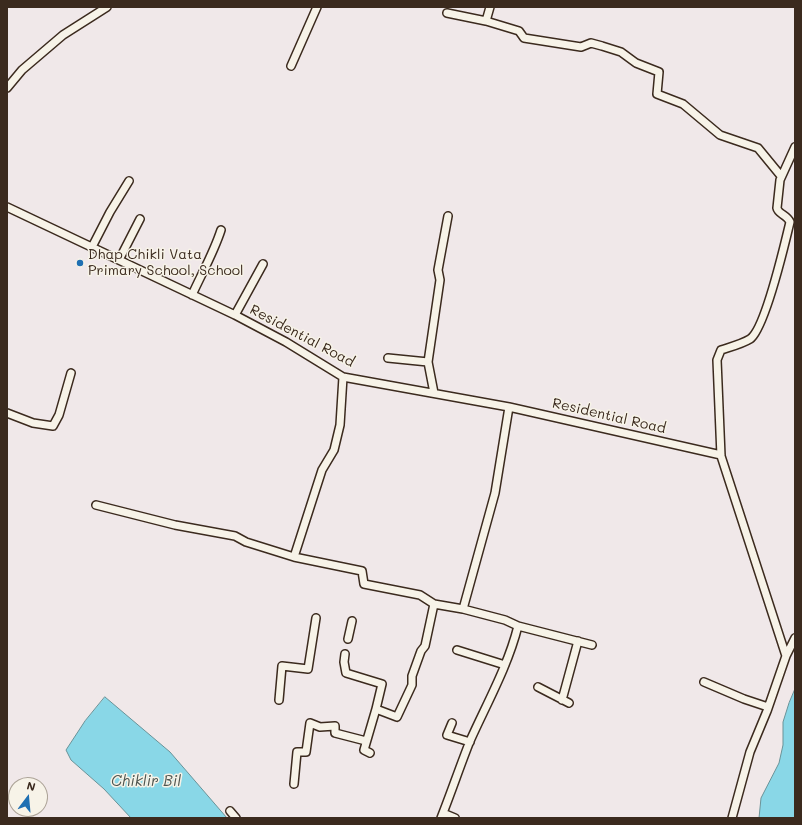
<!DOCTYPE html>
<html>
<head>
<meta charset="utf-8">
<style>
  body { margin:0 }
  #map { position:relative; width:802px; height:825px; overflow:hidden; background:#f0e8e9; font-family:Mali,sans-serif }
  canvas { display:block }
  .frame { position:absolute; inset:0; border:8px solid #3b2a1e; pointer-events:none }
  .north { position:absolute; left:8px; top:777px; width:40px; height:40px; box-sizing:border-box; background:#f7f3e8; border:1px solid #aca397; border-radius:50%; rotate:16deg; font-size:11px; font-weight:700; line-height:16px; text-align:center; color:#3b2a1e }
  .north::after { content:''; display:block; margin:auto; width:14px; height:18px; background:#1f6fb2; clip-path:polygon(50% 0,100% 100%,50% 72%,0 100%) }
</style>
</head>
<body>
<div id="map">
<canvas width="802" height="825"></canvas>
<div class="frame"></div>
<div class="north">N</div>
</div>
<script>
const ctx = document.querySelector('canvas').getContext('2d');
ctx.lineJoin = 'round';
function fillPath(path, color) { ctx.fillStyle = color; ctx.fill(path, 'evenodd'); }
function trace(path, color, width, dash) { ctx.strokeStyle = color; ctx.lineWidth = width; ctx.lineCap = dash ? 'butt' : 'round'; ctx.setLineDash(dash || []); ctx.stroke(path); }
function write(font, color, halo, rows, align = 'center') {
  ctx.font = font + ' Mali,sans-serif'; ctx.lineWidth = 3; ctx.setLineDash([]); ctx.textBaseline = 'middle'; ctx.strokeStyle = halo; ctx.fillStyle = color; for (const [text, x, y, turn = 0] of rows) {
    ctx.save(); ctx.translate(x, y); ctx.rotate((+turn || 0) * Math.PI / 180); ctx.textAlign = isNaN(turn) ? turn : align; if (halo) ctx.strokeText(text, 0, 0); ctx.fillText(text, 0, 0); ctx.restore();
  }
}
const water = new Path2D(`
  M795 689V818H759L761 798 779 763 783 745V722L789 703Z
  M105 697 170 752 227 818H131L104 789 71 760 66 750 85 721Z`);
const minor = new Path2D(`
  M447 13 486 21 490 7
  M486 21 519 31 524 38 581 47 591 43 602 46 621 52 636 63 659 72 657 94 683 104 720 135 758 148 781 176
  M291 66 317 7
  M7 88 22 70 63 35 107 7
  M7 207 235 315 286 342 343 377 509 407 721 455
  M92 247 110 212 129 181
  M119 260 140 219
  M192 295C202 273 214 252 221 230
  M235 315 263 264
  M388 358 428 362
  M434 393 428 362 440 280 438 270 448 216
  M7 413 33 423 53 426 59 415 71 373
  M96 505 175 525 235 536 246 542 294 557 362 571 364 584 420 595 434 604 463 609
  M294 557 322 470 334 450 340 425 343 377
  M518 626 592 645
  M348 639 352 621
  M457 650 505 665
  M345 654 344 662 346 673 382 684 376 709
  M786 656 795 638
  M704 682 744 699 768 707
  M538 687 569 703
  M279 700 282 666 308 669 316 618
  M562 700 578 641
  M452 723 447 735 470 742
  M370 753 364 750 376 709 397 717 412 685V676L421 651 425 646 434 604
  M294 784 297 752H306L310 723 320 727 335 726V733L366 741
  M230 811 236 818
  M443 813 455 818
  M441 818C451 793 460 766 470 741 487 703 508 666 518 626L505 620 463 609 495 493 509 407
  M732 818 750 752 767 711 786 656 721 456 717 360 721 350C730 347 742 344 750 339 765 329 785 243 790 222 787 215 778 214 777 208L780 180 795 147`);
const markers = [
  [80,263,4,"#1f6fb2"]
];
const poiNames = [
  ["Dhap Chikli Vata",88,255],
  ["Primary School, School",88,271]
];
const streetNames = [
  ["Residential Road",302,336,28],
  ["Residential Road",609,416,13]
];
const waterNames = [
  ["Chiklir Bil",146,781]
];
fillPath(water, '#89d7e7');
trace(water, '#6a9297', 1);
trace(minor, '#3b2a1e', 10);
trace(minor, '#f7f3e8', 7);
for (const [x, y, r, color] of markers) { const dot = new Path2D(); dot.arc(x, y, r, 0, 2 * Math.PI); ctx.fillStyle = color; ctx.fill(dot); trace(dot, '#f7f3e8', 1.5); }
write('14px', '#3b2a1e', '#f7f3e8', poiNames, 'left');
write('14px', '#3b2a1e', '#f7f3e8', streetNames);
write('italic 15px', '#4e5550', '#f7f3e8', waterNames);
</script>
</body>
</html>
